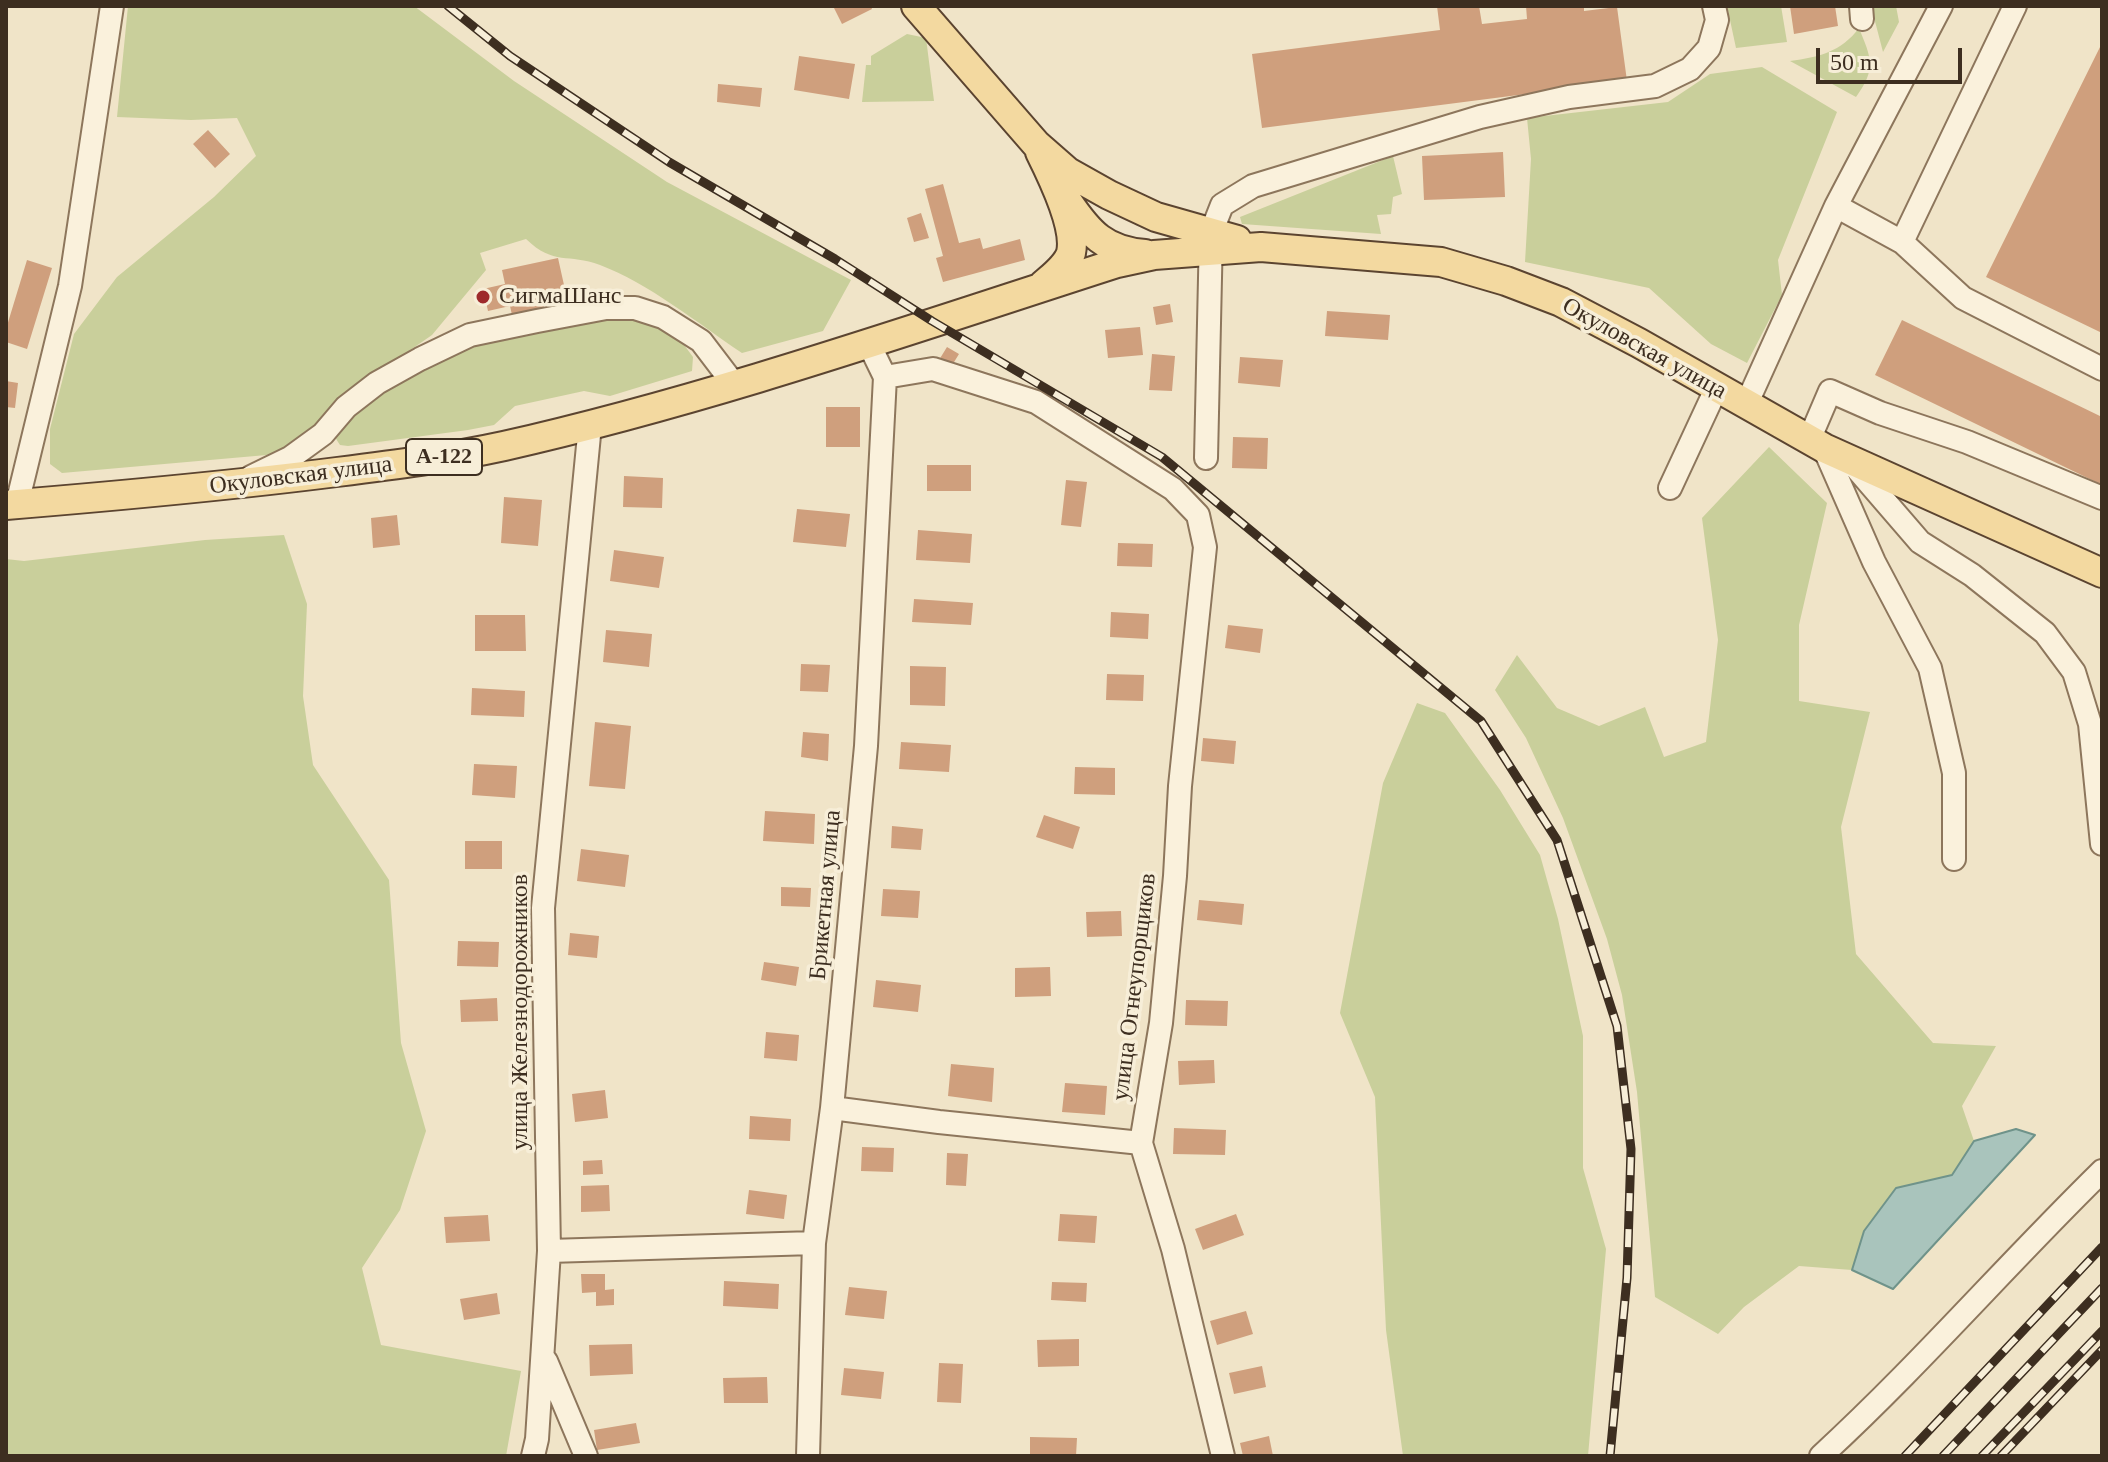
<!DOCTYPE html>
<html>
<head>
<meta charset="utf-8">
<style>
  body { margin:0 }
  #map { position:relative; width:2108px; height:1462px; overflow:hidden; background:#f0e4c8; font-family:"Times New Roman",serif }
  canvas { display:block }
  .frame { position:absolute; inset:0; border:8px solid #3d2e20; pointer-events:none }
  .scale { position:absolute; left:1816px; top:48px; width:146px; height:36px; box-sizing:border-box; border:4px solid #3d2e20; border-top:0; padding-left:10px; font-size:24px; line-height:28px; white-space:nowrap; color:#3d2e20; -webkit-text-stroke:6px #f7eed8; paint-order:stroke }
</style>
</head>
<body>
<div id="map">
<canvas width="2108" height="1462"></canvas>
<div class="frame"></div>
<div class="scale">50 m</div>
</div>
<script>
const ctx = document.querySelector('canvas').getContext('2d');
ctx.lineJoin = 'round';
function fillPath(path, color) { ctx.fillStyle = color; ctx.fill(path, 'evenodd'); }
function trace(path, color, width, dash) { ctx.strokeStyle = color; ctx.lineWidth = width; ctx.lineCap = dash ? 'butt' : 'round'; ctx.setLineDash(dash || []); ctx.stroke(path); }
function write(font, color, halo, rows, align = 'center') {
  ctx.font = font + ' "Times New Roman",serif'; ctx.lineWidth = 7; ctx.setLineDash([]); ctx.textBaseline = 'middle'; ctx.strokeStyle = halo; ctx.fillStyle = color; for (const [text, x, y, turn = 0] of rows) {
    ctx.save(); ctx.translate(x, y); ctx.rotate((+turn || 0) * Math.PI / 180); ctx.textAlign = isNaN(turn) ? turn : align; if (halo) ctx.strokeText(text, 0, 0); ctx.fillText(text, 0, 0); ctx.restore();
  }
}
const green = new Path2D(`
  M128 6H414L514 81 667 182 851 280 823 331 742 353C699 324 648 283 600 265 568 253 554 266 526 239L480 253 486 270 432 335 347 394 314 429 278 454 62 473 50 464V429L74 334 117 277 214 197 256 156 237 118 191 120 117 117Z
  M1727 6H1781L1787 42 1736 48Z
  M1871 6H1896L1899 22 1883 52Z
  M1859 28C1871 58 1877 68 1856 97L1790 61C1819 57 1841 52 1859 28Z
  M907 34 926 38 934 101 862 102 866 65H871V56Z
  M1762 67 1837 112 1778 260 1782 295 1747 363 1711 344 1649 288 1525 262 1531 159 1527 118 1668 102 1710 74Z
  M1393 156 1402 194 1393 197 1391 214 1377 215 1381 234 1242 224 1240 217Z
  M623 313 673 330 693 357 692 371 610 396 584 391 515 406 494 425 468 430 348 446 340 445C336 439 333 435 337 429 348 409 464 343 489 336 532 325 579 321 623 313Z
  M1769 447 1827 503 1799 625V701L1870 712 1841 827 1856 954 1933 1043 1996 1046 1962 1106 1974 1141 1952 1175 1896 1188 1864 1231 1852 1270 1799 1266 1744 1307 1718 1334 1655 1297 1637 1092 1622 995 1607 939 1563 818 1526 738 1495 690 1517 655 1557 708 1599 726 1645 707 1664 757 1706 742 1718 640 1702 518Z
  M284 535 307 604 303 696 313 765 389 880 401 1043 426 1131 400 1210 362 1268 381 1345 521 1371 506 1456H6V559L24 561 205 540Z
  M1417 703 1445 713 1500 790 1540 855 1558 919 1583 1036V1168L1606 1249 1588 1456H1403L1386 1330 1375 1097 1340 1013 1383 783Z`);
const water = new Path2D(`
  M2016 1129 2035 1135 1893 1289 1852 1270 1864 1231 1896 1188 1952 1175 1974 1141Z`);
const building = new Path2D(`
  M833 6H871L872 9 842 24Z
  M1437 6H1479L1482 24 1527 19 1526 6H1584V11L1617 7 1627 81 1262 128 1252 54 1440 30Z
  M1790 6H1835L1838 26 1794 34Z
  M2102 43V333L1986 277Z
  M799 56 855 64 849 99 794 90Z
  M718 84 762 88 760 107 717 102Z
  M208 130 230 154 215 168 193 144Z
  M1503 152 1505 197 1424 200 1422 156Z
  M943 184 959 243 980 238 983 249 1020 239 1025 260 943 282 936 258 943 256 925 189Z
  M921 213 929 238 914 242 907 218Z
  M558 258 568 303 512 315 510 306 488 311 483 289 505 284 502 270Z
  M27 260 52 268 27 349 6 342V329Z
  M1170 304 1173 322 1156 325 1153 307Z
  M1327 311 1390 315 1388 340 1325 336Z
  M1902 320 2102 417V485L1875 375Z
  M1140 327 1143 355 1108 358 1105 330Z
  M947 347 959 354 951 367 939 360Z
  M1152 354 1175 356 1172 391 1149 390Z
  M1240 357 1283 360 1280 387 1238 383Z
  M6 381 18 383 15 408 6 407Z
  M826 407H860V447H826Z
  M1233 437 1268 438 1267 469 1232 468Z
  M927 465H971V491H927Z
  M624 476 663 478 662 508 623 507Z
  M1066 480 1087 482 1081 527 1061 525Z
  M504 497 542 500 538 546 501 543Z
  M797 509 850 514 846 547 793 542Z
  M397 515 400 545 373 548 371 518Z
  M918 530 972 534 970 563 916 560Z
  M1118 543 1153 544 1152 567 1117 566Z
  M614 550 664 557 659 588 610 581Z
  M914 599 973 603 971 625 912 622Z
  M1111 612 1149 614 1148 639 1110 637Z
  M475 615H525L526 651H475Z
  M1228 625 1263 629 1260 653 1225 648Z
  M606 630 652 634 649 667 603 662Z
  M801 664 830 665 828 692 800 691Z
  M910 666 946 667 945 706 910 705Z
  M1107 674 1144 675 1143 701 1106 700Z
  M472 688 525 691 524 717 471 715Z
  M595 722 631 726 625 789 589 786Z
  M803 732 829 734 828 761 801 757Z
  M1203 738 1236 741 1234 764 1201 761Z
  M901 742 951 745 949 772 899 769Z
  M474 764 517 766 515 798 472 795Z
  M1075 767 1115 768V795L1074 794Z
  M765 811 815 814 814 844 763 841Z
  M1044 815 1080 827 1073 849 1036 837Z
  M892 826 923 829 921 850 891 848Z
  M465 841H502V869H465Z
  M581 849 629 855 625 887 577 881Z
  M781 887 811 888 810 907 781 906Z
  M883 889 920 891 918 918 881 916Z
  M1199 900 1244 904 1242 925 1197 920Z
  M1121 911 1122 936 1087 937 1086 912Z
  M570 933 599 936 597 958 568 955Z
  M458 941 499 942 498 967 457 966Z
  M764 962 799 967 796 986 761 980Z
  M1050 967 1051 996 1015 997V968Z
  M876 980 921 985 918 1012 873 1007Z
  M497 998 498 1021 461 1022 460 1000Z
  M1186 1000 1228 1001 1227 1026 1185 1025Z
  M766 1032 799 1035 797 1061 764 1058Z
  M1214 1060 1215 1083 1179 1085 1178 1061Z
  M951 1064 994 1068 992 1102 948 1096Z
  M1065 1083 1107 1086 1105 1115 1062 1112Z
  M605 1090 608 1118 575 1122 572 1094Z
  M750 1116 791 1119 790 1141 749 1139Z
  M1174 1128 1226 1130 1225 1155 1173 1154Z
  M862 1147 894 1148 893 1172 861 1171Z
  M947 1153 968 1154 966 1186 946 1185Z
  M602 1160 603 1174 583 1175V1161Z
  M609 1185 610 1211 581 1212V1186Z
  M749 1190 787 1195 784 1219 746 1214Z
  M1060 1214 1097 1216 1095 1243 1058 1241Z
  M1236 1214 1244 1235 1203 1250 1195 1229Z
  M488 1215 490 1241 446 1243 444 1217Z
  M581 1274H605V1290L614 1289V1305L596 1306V1292L582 1293Z
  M724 1281 779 1284 778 1309 723 1306Z
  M1052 1282 1087 1283 1086 1302 1051 1300Z
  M849 1287 887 1291 884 1319 845 1315Z
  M497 1293 500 1314 464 1320 460 1299Z
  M1246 1311 1253 1334 1217 1345 1210 1321Z
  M1079 1339V1366L1038 1367 1037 1340Z
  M632 1344 633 1374 590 1376 589 1345Z
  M939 1363 963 1364 961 1403 937 1402Z
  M1262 1366 1266 1387 1234 1394 1229 1373Z
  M844 1368 884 1372 881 1399 841 1395Z
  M767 1377 768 1403H724L723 1378Z
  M636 1423 640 1443 597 1450 594 1430Z
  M1269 1436 1273 1456H1243L1240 1443Z
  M1030 1437 1077 1438 1076 1456H1030Z`);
const minor = new Path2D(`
  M1861 6 1862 19
  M1836 206 1902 242 1963 298 2102 369
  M1902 242 2015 6
  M885 377 933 369 1036 402 1173 489 1198 515 1205 547 1180 786 1175 876 1161 1023 1141 1143 1173 1249 1223 1456
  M1746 405 1836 206 1941 6
  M1809 440 1830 391 1880 413 1967 442 2102 498
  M1824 448 1874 562 1930 668 1954 773V859
  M1206 458 1211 233 1222 205 1253 186 1480 117 1569 97 1655 86 1690 69 1709 48 1717 20 1714 6
  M1851 462 1920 542 1972 575 2045 633 2074 672 2090 724 2102 844
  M251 477 290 458 323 434 346 407 377 383 420 359 470 335 537 321 606 308H635L663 317 701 341 733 383
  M1670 488 1717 387
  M17 504 70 286 112 6
  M832 1108 939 1122 1141 1143
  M549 1251 814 1243
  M546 1361 586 1456
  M533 1456 537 1439 549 1251 543 908 590 425
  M808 1456 814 1243 832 1108 866 746 885 377 868 342
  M1821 1456C1919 1366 2007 1264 2102 1171`);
const major = new Path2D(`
  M916 6 1036 144 1068 172 1109 195 1156 217 1237 240
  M1040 152C1052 176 1077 226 1071 253 1067 266 1053 276 1043 285
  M1068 202C1089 233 1105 251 1145 254
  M6 505C116 496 227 486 337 472 393 465 449 458 504 446 711 399 915 328 1117 263L1154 255 1261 247 1441 262 1506 281 1561 302 1639 343 1824 448 2102 573`);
const rail = new Path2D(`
  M448 6 510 56 669 162 835 259 932 321 1162 457 1481 721 1557 840 1617 1026 1631 1149 1627 1278 1610 1456
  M1905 1456 2102 1247
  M1943 1456 2102 1288
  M1982 1456 2102 1331
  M2001 1456 2102 1350`);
const markers = [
  [483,297,8,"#9e2a2b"]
];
const shields = [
  [444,457,76]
];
const shieldNames = [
  ["А-122",444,457]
];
const poiNames = [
  ["СигмаШанс",499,297]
];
const streetNames = [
  ["Окуловская улица",1644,349,29],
  ["Окуловская улица",301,476,-7],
  ["Брикетная улица",826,895,-85],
  ["улица Огнеупорщиков",1135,987,-83],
  ["улица Железнодорожников",521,1012,-90]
];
fillPath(green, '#c9cf9b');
fillPath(water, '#a9c4bc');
trace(water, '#6f938a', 2);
fillPath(building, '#cf9f7d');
trace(minor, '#8d765c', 26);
trace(major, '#5b4430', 32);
trace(minor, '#faf1dc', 22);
trace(major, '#f3d9a0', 28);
trace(rail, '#3d2e20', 9);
trace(rail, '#f7eed8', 6, [18]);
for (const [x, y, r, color] of markers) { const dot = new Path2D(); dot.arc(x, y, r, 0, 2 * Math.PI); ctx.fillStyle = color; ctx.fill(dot); trace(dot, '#f7eed8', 3); }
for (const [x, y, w] of shields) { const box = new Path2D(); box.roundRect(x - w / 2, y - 18, w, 36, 6); ctx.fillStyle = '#f7eed8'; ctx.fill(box); trace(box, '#3d2e20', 2); }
write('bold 22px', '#3d2e20', null, shieldNames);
write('24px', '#3d2e20', '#f7eed8', poiNames, 'left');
write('24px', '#3d2e20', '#f7eed8', streetNames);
</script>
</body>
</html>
